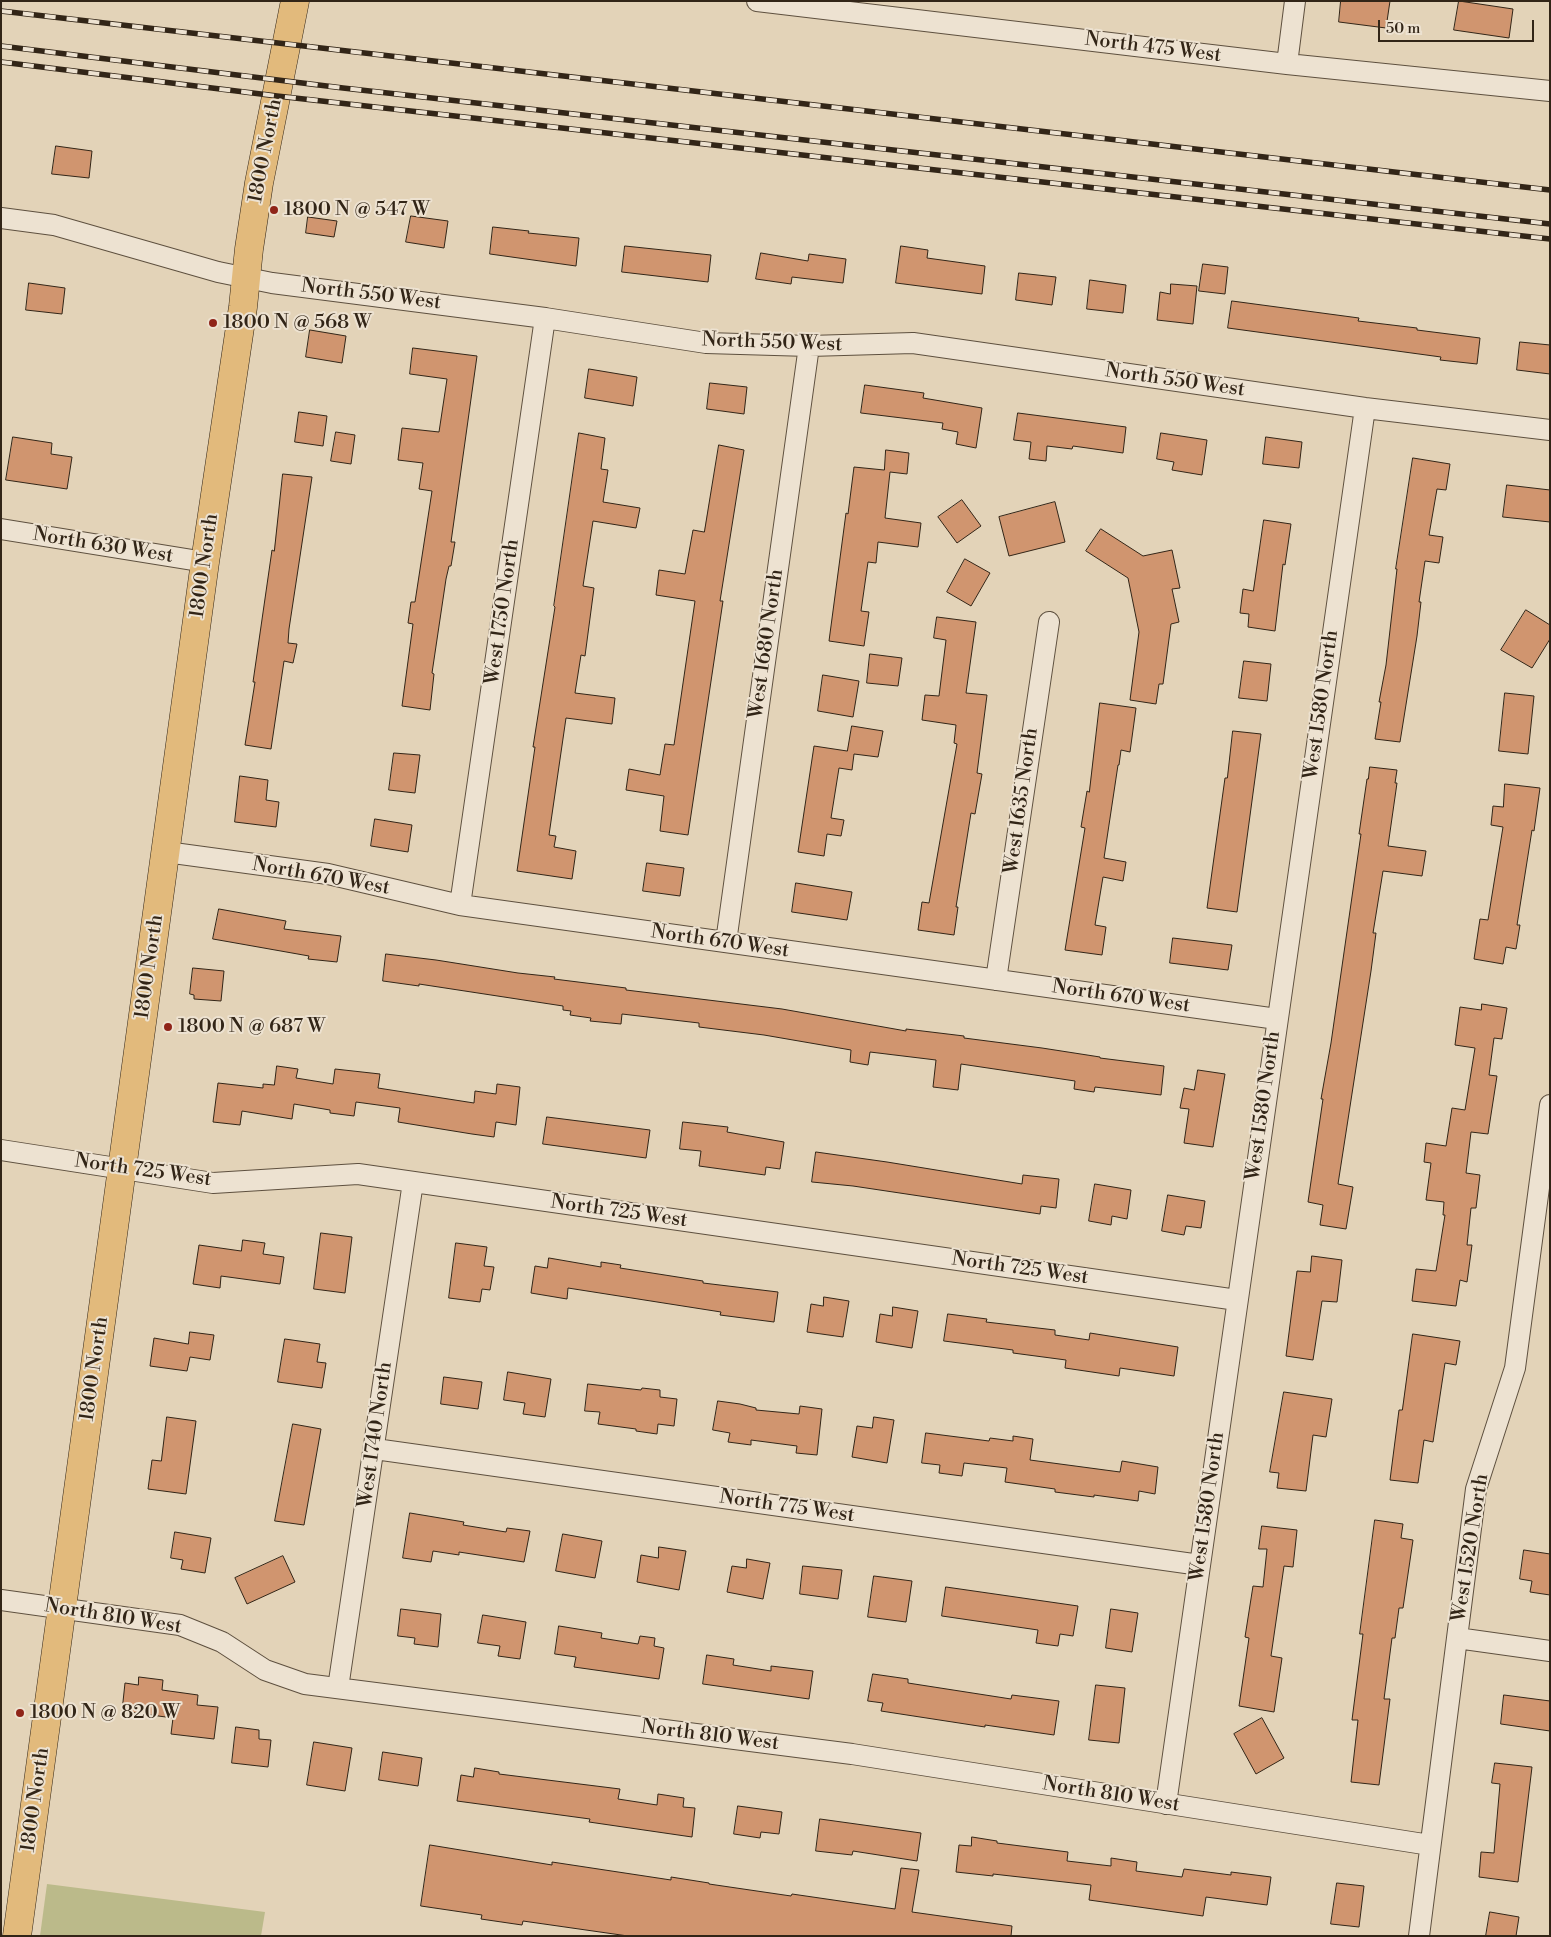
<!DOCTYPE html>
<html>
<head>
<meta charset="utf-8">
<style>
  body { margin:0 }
  #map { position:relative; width:1551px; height:1937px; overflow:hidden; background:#e3d3b8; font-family:"Libre Bodoni",serif }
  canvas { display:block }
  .frame { position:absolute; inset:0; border:2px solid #322517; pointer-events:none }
  .scale { position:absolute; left:1378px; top:20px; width:156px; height:22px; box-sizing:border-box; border:2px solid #322517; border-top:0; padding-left:6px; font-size:15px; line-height:18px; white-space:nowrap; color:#322517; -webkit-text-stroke:4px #ede2d1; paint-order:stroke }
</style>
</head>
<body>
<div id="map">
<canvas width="1551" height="1937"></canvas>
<div class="frame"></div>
<div class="scale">50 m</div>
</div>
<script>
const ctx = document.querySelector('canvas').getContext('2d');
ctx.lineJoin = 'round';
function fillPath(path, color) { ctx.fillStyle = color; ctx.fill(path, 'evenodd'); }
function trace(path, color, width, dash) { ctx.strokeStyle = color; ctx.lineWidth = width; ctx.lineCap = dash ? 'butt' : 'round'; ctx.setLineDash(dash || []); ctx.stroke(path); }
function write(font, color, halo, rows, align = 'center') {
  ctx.font = font + ' "Libre Bodoni",serif'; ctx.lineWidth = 4; ctx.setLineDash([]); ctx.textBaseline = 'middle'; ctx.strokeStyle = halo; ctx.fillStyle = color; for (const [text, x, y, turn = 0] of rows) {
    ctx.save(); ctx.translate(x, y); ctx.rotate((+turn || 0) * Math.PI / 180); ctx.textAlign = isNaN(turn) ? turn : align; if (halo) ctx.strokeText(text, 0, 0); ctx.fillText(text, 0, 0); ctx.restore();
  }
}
const green = new Path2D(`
  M47 1884 265 1912 261 1936H40Z`);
const building = new Path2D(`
  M1341 1H1390L1386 28 1339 22Z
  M1459 1 1513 9 1509 38 1454 30Z
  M56 146 92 151 89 178 52 174Z
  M411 216 448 221 444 248 406 242Z
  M308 217 337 221 334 237 306 233Z
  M493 227 529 231 528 233 579 238 576 266 490 254Z
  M625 246 711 255 708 282 622 272Z
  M901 246 928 250 927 258 985 266 982 294 896 283Z
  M761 253 808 261 809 254 846 259 843 283 792 277 791 284 756 279Z
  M1203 264 1228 267 1225 294 1199 291Z
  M1019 273 1056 277 1052 305 1016 300Z
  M1090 280 1126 285 1123 313 1087 309Z
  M29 283 65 288 62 314 26 310Z
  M1171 284 1197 286 1193 324 1157 320 1160 292 1170 294Z
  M1232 301 1359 318 1358 321 1417 328V330L1480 338 1477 364 1440 360 1441 357 1228 328Z
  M310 330 346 336 342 363 306 357Z
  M1520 342 1550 345V374L1517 370Z
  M413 348 477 356 451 542H455L451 566H449L446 579 432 673 434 674 430 710 402 706 413 624 408 623 411 602H415L432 491 419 489 423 463 398 460 402 428 439 432 447 379 410 374Z
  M589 369 637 377 633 406 585 398Z
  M710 383 747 387 744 414 707 409Z
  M865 385 924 393 923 398 982 408 976 448 956 444 958 432 942 429 943 423 861 413Z
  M299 412 327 416 323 446 295 442Z
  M1018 413 1126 427 1123 453 1073 446 1072 449 1047 446 1046 461 1029 459 1031 442 1014 440Z
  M336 432 355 435 351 464 331 461Z
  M579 433 605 438 601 469 608 470 603 502 640 508 636 528 593 521 583 586 594 588 585 656 581 655 575 693 615 698 612 724 566 718 549 835 556 836 554 847 576 851 572 879 517 871 535 747H533L555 607 554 606Z
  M1161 433 1207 440 1202 475 1172 470 1174 462 1157 459Z
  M13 437 52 443 51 454 72 457 67 489 6 480Z
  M1266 437 1302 442 1299 468 1263 464Z
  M719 445 744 450 720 601H723L688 835 660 831 664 796 626 790 629 769 660 775 665 744 674 745 695 601 656 595 659 570 685 574 693 530 704 532Z
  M886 450 909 453 907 474 890 472 885 518 921 523 918 547 878 542 876 563 868 562 861 611 869 612 864 646 829 641 846 513 848 514 854 467 884 470Z
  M1413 458 1450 464 1446 490 1437 489 1429 535 1443 537 1439 563 1425 561 1419 602H1421L1417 636 1400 742 1375 739 1381 702H1379L1386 665 1397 569H1396Z
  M283 474 312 477 289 629 288 643 297 644 293 663 284 661 271 749 245 745 255 682H253L272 550 274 551Z
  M1507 485 1550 490V522L1503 517Z
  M962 500 981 526 957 543 938 517Z
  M1055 502 1065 542 1009 556 999 517Z
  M1264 520 1291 524 1285 565 1283 564 1275 631 1248 627 1249 614 1240 613 1243 589 1253 591Z
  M1101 529 1143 556 1172 550 1180 588 1172 589 1179 622 1171 624 1163 684H1159L1156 704 1130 700 1139 632 1128 578 1086 551Z
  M965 559 990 573 971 606 947 592Z
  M1526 610 1550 625V639L1532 668 1501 650Z
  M937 617 976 622 966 693 987 695 977 773 982 774 975 814 971 813 956 907H958L954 935 918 930 922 902 929 903 957 744 954 743 956 725 922 720 925 695 939 696 946 640 934 638Z
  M870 654 902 658 898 686 867 683Z
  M1244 661 1271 664 1267 701 1239 698Z
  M823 675 859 681 853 717 818 711Z
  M1505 693 1534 696 1528 754 1499 751Z
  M1100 703 1136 708 1130 752 1121 750 1119 765H1118L1104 858 1126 862 1123 881 1103 877 1095 925 1106 927 1102 955 1065 950 1085 828 1081 827 1087 791 1089 792Z
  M852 726 883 731 878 757 854 754 852 770 839 768 831 818 844 820 841 836 827 834 824 856 798 852 814 746 847 751Z
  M1233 731 1261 734 1237 912 1207 908 1225 778H1227Z
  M394 753 420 755 415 793 389 790Z
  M1370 767 1397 770 1395 783H1397L1388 846 1426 851 1422 876 1383 871 1373 933H1376L1371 971 1338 1184 1353 1187 1346 1229 1320 1225 1323 1205 1308 1202 1323 1099H1321L1331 1043 1361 834H1359L1367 779H1368Z
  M240 776 268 780 266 800 279 802 276 827 235 822Z
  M1505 784 1540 788 1534 831 1532 830 1517 925H1520L1516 949 1506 947 1503 964 1474 959 1480 919 1488 920 1503 827 1491 825 1493 806 1503 807Z
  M375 819 412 825 408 852 371 846Z
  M647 863 684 868 680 896 643 891Z
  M796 883 852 892 847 920 792 912Z
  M219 909 286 921 284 929 341 936 337 962 308 959 309 956 213 939Z
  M1173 938 1232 945 1228 970 1170 963Z
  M386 954 436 960 518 973 555 977 554 979 626 988V990L782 1009 906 1031V1029L964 1036V1038L1042 1048 1100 1057V1058L1164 1066 1161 1095 1095 1087 1094 1092 1074 1089 1075 1081 961 1064 958 1090 933 1087 936 1060 870 1052 868 1065 850 1062 851 1050 764 1035 699 1027V1023L622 1014 621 1024 590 1021 591 1018 570 1015 571 1011 563 1010V1006L419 984V986L383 981Z
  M193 968 224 971 221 1001 194 999V995L190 994Z
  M1482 1004 1507 1008 1502 1039 1494 1038 1489 1075 1497 1076 1488 1134 1471 1132 1466 1173 1480 1175 1476 1208H1471L1467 1245H1472L1467 1282 1460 1280 1456 1306 1412 1301 1416 1269 1436 1271 1445 1215H1443L1444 1202 1426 1200 1431 1163 1424 1162 1426 1143 1446 1146 1452 1108 1465 1110 1475 1048 1455 1045 1460 1007 1481 1010Z
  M277 1066 298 1069 296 1078 333 1084 335 1069 380 1074 378 1088 474 1103 475 1091 496 1094 497 1084 520 1087 516 1125 496 1122 494 1137 472 1134 398 1122 400 1108 356 1102 354 1116 330 1113V1110L294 1104 292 1119 242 1111 240 1125 213 1122 218 1083 263 1088V1084L274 1085Z
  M1198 1070 1225 1074 1213 1147 1184 1143 1189 1109 1180 1108 1184 1088 1194 1090Z
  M547 1117 650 1130 646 1158 543 1144Z
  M683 1122 728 1127 727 1132 784 1142 780 1169 766 1167 765 1175 699 1166 701 1151 680 1149Z
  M816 1152 887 1162 1022 1184 1023 1175 1059 1179 1056 1208 1041 1206 1040 1214 853 1186 812 1182Z
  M1095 1184 1131 1190 1127 1219 1112 1216 1111 1225 1089 1221Z
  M1168 1195 1205 1201 1201 1228 1186 1226 1184 1235 1162 1231Z
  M321 1233 352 1237 345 1293 314 1289Z
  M243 1240 265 1243 263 1254 284 1257 280 1284 221 1276 220 1288 193 1284 199 1245 241 1251Z
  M456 1243 487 1247 484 1266 494 1267 490 1290 482 1289 480 1302 449 1298Z
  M1312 1256 1342 1260 1337 1302 1322 1301 1313 1360 1286 1356 1297 1271 1310 1272Z
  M549 1258 601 1267V1262L621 1265 620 1268 703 1281V1283L778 1292 774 1322 720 1315 721 1312 568 1288 567 1299 531 1293 535 1266 547 1268Z
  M824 1297 849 1301 843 1337 807 1332 811 1304 823 1306Z
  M893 1307 918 1311 912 1348 876 1342 880 1314 892 1316Z
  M948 1314 987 1319 986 1322 1055 1330V1335L1089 1340 1090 1333 1178 1347 1174 1376 1120 1368 1119 1376 1065 1368 1066 1360 1013 1353V1350L944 1341Z
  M190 1332 214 1335 210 1360 190 1357 187 1371 150 1366 154 1338 188 1344Z
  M1413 1334 1460 1341 1456 1365 1445 1363 1433 1442 1424 1440 1418 1483 1390 1480 1399 1410H1402Z
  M285 1339 320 1344 317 1362 326 1363 322 1388 278 1382Z
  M508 1372 551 1379 545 1417 523 1414 525 1403 504 1400Z
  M444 1377 482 1382 478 1409 441 1404Z
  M588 1384 641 1390 642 1388 660 1390V1397L677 1399 674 1426 658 1424 657 1434 636 1431V1429L598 1424 600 1412 585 1411Z
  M1284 1392 1332 1399 1326 1437 1313 1435 1306 1491 1277 1488 1279 1473 1270 1472Z
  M718 1401 740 1404 756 1408V1410L799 1414 800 1406 822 1409 817 1455 796 1453 797 1446 751 1440V1445L728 1442 730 1433 713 1430Z
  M167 1417 196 1421 186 1494 148 1489 152 1460 161 1461Z
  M874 1417 894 1420 887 1463 852 1457 857 1426 872 1428Z
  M293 1424 321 1429 304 1525 275 1521Z
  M926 1433 989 1441 990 1438 1013 1441V1436L1033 1439 1030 1460 1120 1472 1122 1461 1158 1467 1155 1494 1139 1491 1138 1501 1094 1495V1497L1055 1492V1489L1005 1482 1007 1468 964 1463 962 1476 939 1473 940 1465 922 1463Z
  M410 1513 464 1522 463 1525 506 1532 507 1528 530 1531 524 1562 459 1552V1555L433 1551 431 1562 403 1558Z
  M1375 1520 1403 1524 1401 1538 1413 1540 1403 1608H1399L1395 1638H1392L1384 1699H1390L1379 1785 1351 1782 1358 1720H1352L1363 1634H1360Z
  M1262 1526 1297 1530 1293 1567 1284 1566 1271 1656 1282 1658 1274 1712 1239 1706 1249 1638 1245 1637 1253 1586 1263 1587 1267 1549H1259Z
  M175 1532 211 1538 205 1573 181 1569 183 1560 171 1558Z
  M563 1534 602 1541 595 1578 556 1571Z
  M659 1547 686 1551 679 1590 637 1582 641 1555 658 1558Z
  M1524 1550 1550 1554V1595L1530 1592 1532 1581 1520 1579Z
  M283 1556 295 1582 247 1604 235 1578Z
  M747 1559 770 1563 763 1599 727 1592 732 1566 746 1568Z
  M803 1566 842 1570 838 1599 800 1594Z
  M874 1576 912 1581 906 1622 868 1617Z
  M946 1587 1078 1606 1073 1636 1060 1634 1058 1646 1036 1643 1038 1630 942 1616Z
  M401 1609 441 1614 438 1647 414 1644 415 1638 398 1636Z
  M1111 1609 1138 1613 1132 1652 1106 1648Z
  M483 1615 526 1622 520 1659 498 1656 500 1646 478 1643Z
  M559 1626 602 1633 601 1638 638 1644 640 1636 655 1638 654 1646 664 1648 659 1679 574 1667 576 1657 555 1654Z
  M707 1655 734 1659 733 1665 771 1671V1666L813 1671 809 1699 703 1684Z
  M873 1674 908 1679V1683L1011 1699 1012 1695 1059 1701 1054 1735 985 1725V1727L881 1711 883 1703 868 1701Z
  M139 1677 163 1680 162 1690 198 1695 197 1705 218 1707 214 1739 171 1734 173 1718 122 1711 125 1683 138 1685Z
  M1096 1685 1125 1688 1119 1743 1089 1740Z
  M1504 1695 1550 1701V1731L1501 1724Z
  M1262 1718 1284 1758 1256 1774 1234 1734Z
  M236 1727 259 1730V1739L271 1740 268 1767 232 1763Z
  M314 1742 352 1748 345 1791 307 1785Z
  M383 1752 422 1758 418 1786 379 1780Z
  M1495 1763 1532 1767 1518 1882 1479 1877 1481 1852 1494 1853 1500 1784 1492 1783Z
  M475 1768 499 1772V1774L620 1789 618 1799 657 1805 658 1794 684 1798 683 1807 695 1808 692 1837 589 1822 590 1819 457 1801 461 1775 473 1777Z
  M738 1806 782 1812 779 1834 761 1832 760 1838 734 1834Z
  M820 1819 921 1833 917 1861 853 1851 852 1855 816 1851Z
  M972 1837 997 1841V1843L1068 1852 1067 1861 1111 1866V1858L1137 1862 1136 1871 1182 1877 1184 1869 1231 1875V1872L1271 1877 1267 1905 1206 1897 1203 1916 1089 1900 1091 1885 993 1874V1876L956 1872 959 1845 971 1846Z
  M430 1845 552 1865V1862L671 1880V1877L709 1883V1884L791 1896 792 1894 895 1909 901 1868 919 1870 912 1912 1012 1926 1011 1936H628L523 1921 522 1925 481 1919 482 1915 421 1906Z
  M1337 1883 1364 1886 1359 1927 1331 1924Z
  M1490 1912 1519 1917 1516 1936H1486Z`);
const street = new Path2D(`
  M757 1 1287 64 1550 91
  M1287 64 1295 1
  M1 218 54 225 218 272 272 283 545 318 706 343 809 346 913 343 1365 408 1550 430
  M1 529 205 562
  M166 852 328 874 460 905 1277 1019
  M460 905 545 318
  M726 942 809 346
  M996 980 1049 622
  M1 1150 213 1183 358 1174 1237 1300
  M375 1449 1200 1565
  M1 1600 180 1625 222 1642 265 1670 305 1684 852 1754 1430 1845
  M1457 1638 1550 1651
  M338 1688 413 1182
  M1166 1804 1365 408
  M1419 1936 1476 1489 1515 1368 1550 1105`);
const primary = new Path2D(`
  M17 1936 205 562 243 307 249 249 259 183 295 1`);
const rail = new Path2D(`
  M1 11 1550 190
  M1 46 343 88 1550 224
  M1 62 277 96 1550 239`);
const markers = [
  [274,210,5,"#8f2418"],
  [213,323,5,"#8f2418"],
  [168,1027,5,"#8f2418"],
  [20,1713,5,"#8f2418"]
];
const streetNames = [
  ["North 475 West",1153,48,7],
  ["1800 North",266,151,-79],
  ["North 550 West",371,295,7],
  ["North 550 West",772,343,2],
  ["North 550 West",1175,381,8],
  ["North 630 West",103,546,9],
  ["1800 North",205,566,-82],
  ["West 1750 North",503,612,-82],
  ["West 1680 North",767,644,-82],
  ["West 1580 North",1322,705,-82],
  ["West 1635 North",1022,801,-82],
  ["North 670 West",321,877,10],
  ["North 670 West",720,942,8],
  ["1800 North",150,967,-82],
  ["North 670 West",1121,997,8],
  ["West 1580 North",1264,1106,-82],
  ["North 725 West",143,1171,8],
  ["North 725 West",619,1212,8],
  ["North 725 West",1020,1269,8],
  ["1800 North",95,1369,-82],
  ["West 1740 North",376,1435,-82],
  ["North 775 West",787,1507,8],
  ["West 1580 North",1208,1507,-82],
  ["West 1520 North",1471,1548,-81],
  ["North 810 West",113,1617,9],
  ["North 810 West",710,1736,7],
  ["North 810 West",1111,1795,9],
  ["1800 North",36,1800,-82]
];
const poiNames = [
  ["1800 N @ 547 W",284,210],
  ["1800 N @ 568 W",223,323],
  ["1800 N @ 687 W",178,1027],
  ["1800 N @ 820 W",30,1713]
];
fillPath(green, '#bbba8a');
fillPath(building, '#d0956f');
trace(building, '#322517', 1);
trace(street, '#5e503f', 22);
trace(primary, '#322517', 29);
trace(street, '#ede2d1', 20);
trace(primary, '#e2ba7c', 28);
trace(rail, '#322517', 5.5);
trace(rail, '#ede2d1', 4, [11]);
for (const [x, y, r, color] of markers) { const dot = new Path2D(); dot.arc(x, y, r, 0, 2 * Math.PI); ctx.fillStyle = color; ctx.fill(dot); trace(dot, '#ede2d1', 2); }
write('20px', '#322517', '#ede2d1', streetNames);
write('20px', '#322517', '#ede2d1', poiNames, 'left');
</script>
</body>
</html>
